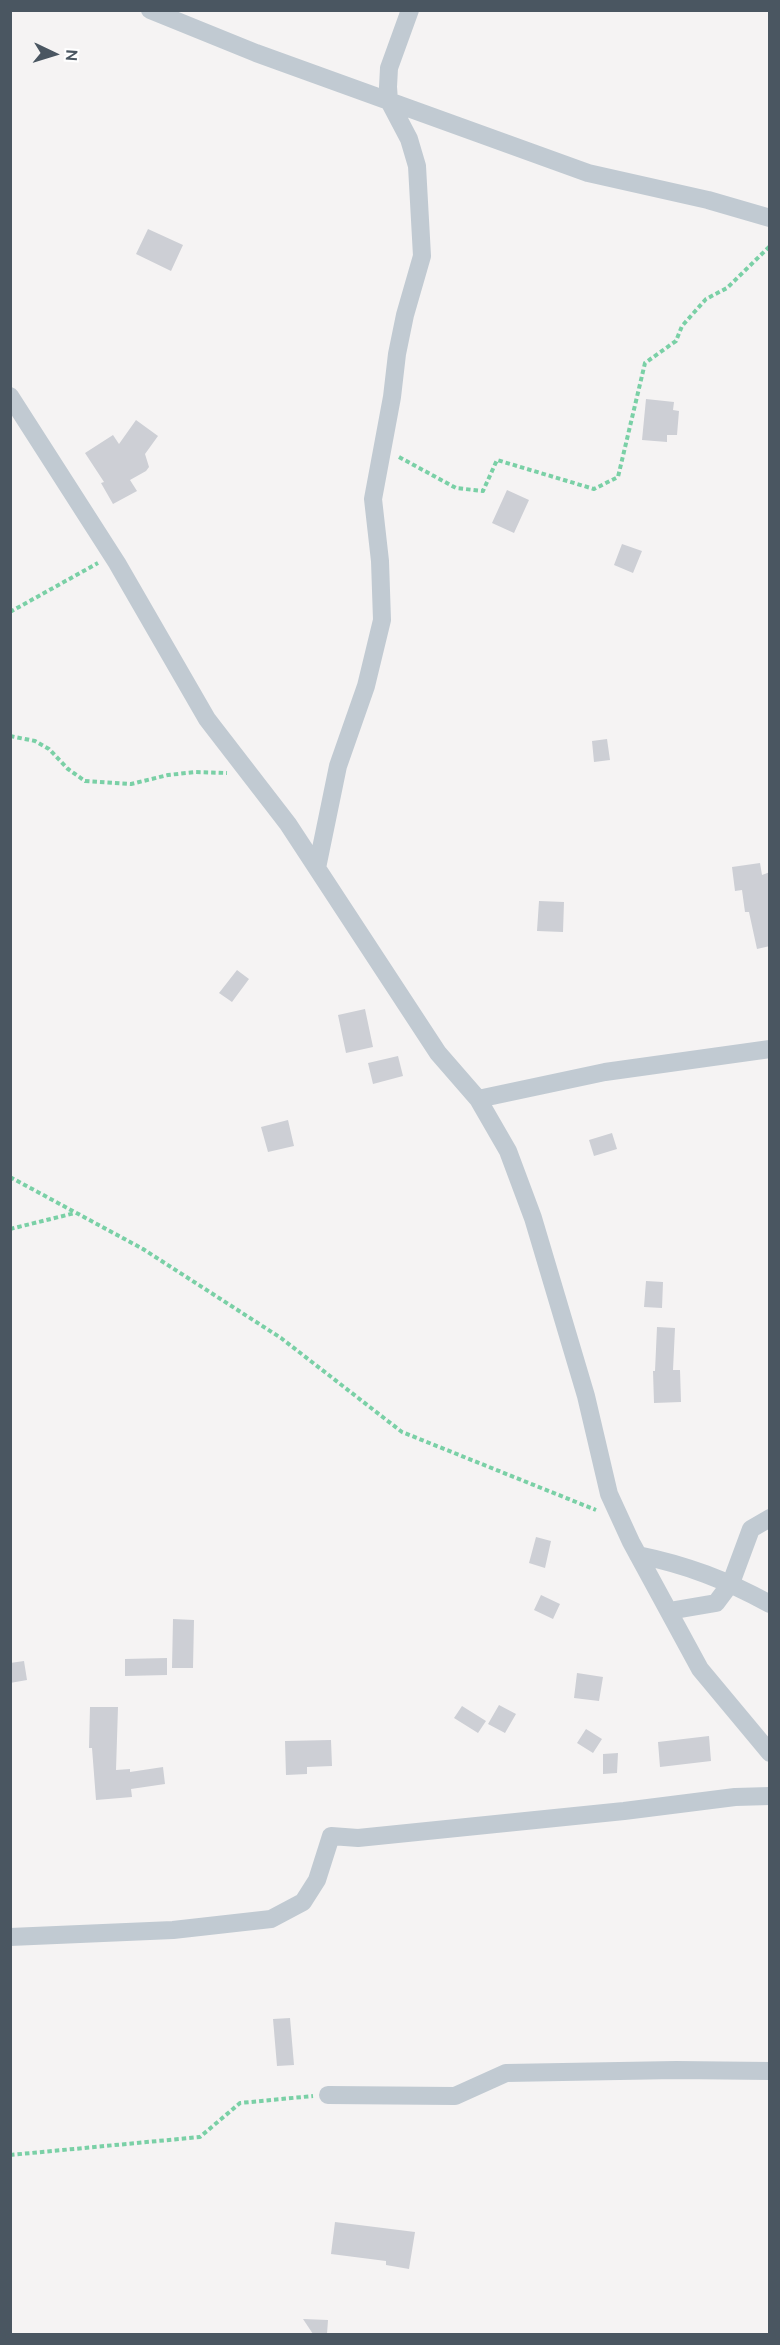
<!DOCTYPE html>
<html>
<head>
<meta charset="utf-8">
<style>
  body { margin:0 }
  #map { position:relative; width:780px; height:2345px; overflow:hidden; background:#f5f3f3; font-family:Ubuntu,sans-serif }
  canvas { display:block }
  .frame { position:absolute; inset:0; border:12px solid #4a5661; pointer-events:none }
  .north { position:absolute; left:24px; top:24px; width:60px; height:60px; -webkit-text-stroke:4px #fff; paint-order:stroke; rotate:94deg; font-size:16px; font-weight:700; line-height:24px; text-align:center; color:#4a5661 }
  .north::after { content:''; display:block; margin:auto; width:21px; height:27px; background:#4a5661; clip-path:polygon(50% 0,100% 100%,50% 72%,0 100%) }
</style>
</head>
<body>
<div id="map">
<canvas width="780" height="2345"></canvas>
<div class="frame"></div>
<div class="north">N</div>
</div>
<script>
const ctx = document.querySelector('canvas').getContext('2d');
ctx.lineJoin = 'round';
function fillPath(path, color) { ctx.fillStyle = color; ctx.fill(path, 'evenodd'); }
function trace(path, color, width, dash) { ctx.strokeStyle = color; ctx.lineWidth = width; ctx.lineCap = dash ? 'butt' : 'round'; ctx.setLineDash(dash || []); ctx.stroke(path); }
const building = new Path2D(`
  M148 229 183 245 171 271 136 254Z
  M646 399 674 402 673 410 679 411 677 435H667V442L642 440Z
  M136 420 158 436 145 454 149 467 146 471 130 480 137 491 113 504 101 483 104 482 85 453 113 435 119 444Z
  M507 490 529 500 514 533 492 523Z
  M622 544 642 551 633 573 614 565Z
  M607 739 610 760 594 762 592 741Z
  M760 863 762 875 770 872V946L757 949 749 912H745L742 890 735 891 732 867Z
  M539 901 564 902 563 932 537 931Z
  M237 970 249 979 232 1002 219 993Z
  M365 1009 373 1047 346 1053 338 1015Z
  M398 1056 403 1076 373 1084 368 1063Z
  M288 1120 294 1146 268 1152 261 1127Z
  M612 1133 617 1149 594 1156 589 1140Z
  M646 1281 663 1282 662 1308 644 1307Z
  M657 1327 675 1328 673 1370H680L681 1402 654 1403 653 1371H655Z
  M536 1537 551 1541 545 1568 529 1563Z
  M541 1595 560 1604 553 1619 534 1610Z
  M173 1619 194 1620 193 1668H172Z
  M167 1658V1675L125 1676V1659Z
  M24 1661 27 1680 10 1683V1663Z
  M577 1673 603 1677 599 1701 574 1698Z
  M499 1705 516 1714 505 1733 488 1724Z
  M462 1706 486 1721 478 1733 454 1718Z
  M90 1707H118L116 1770 130 1769V1772L163 1767 165 1784 131 1789 132 1797 96 1800 92 1748H89Z
  M586 1729 602 1739 593 1753 577 1743Z
  M709 1736 711 1761 660 1767 658 1742Z
  M331 1740 332 1766 307 1767V1774L286 1775 285 1741Z
  M618 1753 617 1773 603 1774V1754Z
  M290 2018 294 2065 277 2066 273 2019Z
  M335 2222 415 2232 409 2269 386 2265V2261L331 2254Z
  M303 2319 328 2320 327 2334H313Z`);
const path = new Path2D(`
  M399 457 456 488 483 491 497 460 594 489 618 477 645 363 676 341 682 326 706 299 727 288 770 246
  M10 612 98 563
  M10 736 35 741 49 749 68 769 85 781 131 784 168 775 196 772 227 773
  M10 1177 143 1249 281 1338 402 1432 596 1510
  M10 1229 75 1213
  M10 2155 200 2137 240 2103 313 2096`);
const minor = new Path2D(`
  M150 10 256 53 588 173 708 200 770 218
  M10 396 117 563 207 719 288 824 438 1053 478 1099 508 1151 533 1218 586 1396 609 1494 631 1542 700 1669 770 1753
  M317 868 338 766 366 686 382 620 380 561 373 499 392 397 397 354 405 315 422 256 417 166 409 139 389 101 388 87 389 68 410 10
  M478 1099 605 1072 770 1049
  M638 1555C687 1565 726 1580 770 1604
  M669 1611 716 1603 731 1583 751 1529 770 1518
  M10 1937 173 1930 271 1919 303 1902 317 1880 331 1836 358 1838 624 1811 735 1797 770 1796
  M328 2095 455 2096 506 2073 676 2070 770 2071`);
fillPath(building, '#cdcfd5');
trace(path, '#7ad0a6', 4, [4.5, 3]);
trace(minor, '#c1cad2', 18);
</script>
</body>
</html>
